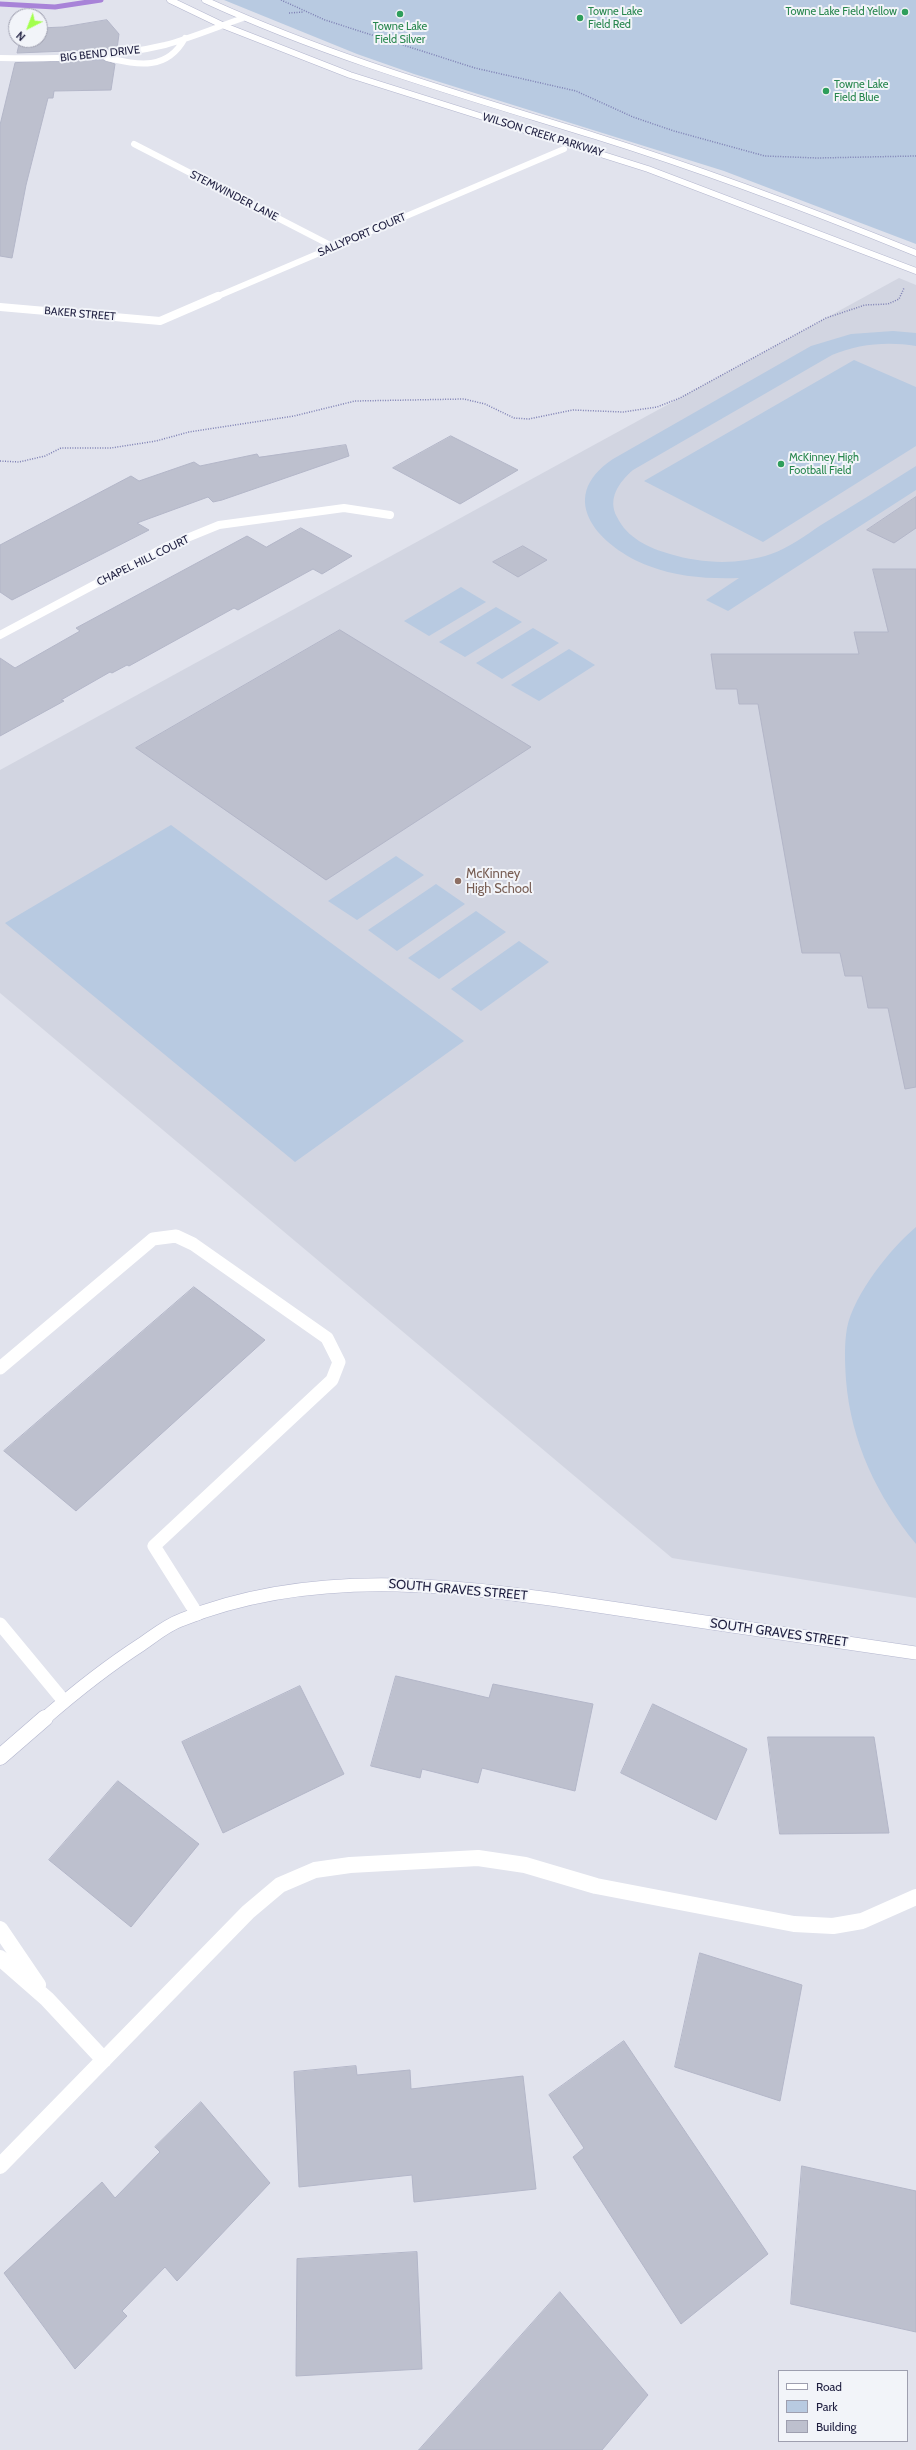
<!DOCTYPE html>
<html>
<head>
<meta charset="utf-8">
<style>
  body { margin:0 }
  #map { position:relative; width:916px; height:2450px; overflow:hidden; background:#e1e3ed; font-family:Cabin,sans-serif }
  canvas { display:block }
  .legend { position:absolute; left:778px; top:2370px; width:130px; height:72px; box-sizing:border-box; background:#f2f4f9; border:1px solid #9e9faf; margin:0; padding:5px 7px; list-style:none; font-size:12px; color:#1f1f40 }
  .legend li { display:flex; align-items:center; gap:8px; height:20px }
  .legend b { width:20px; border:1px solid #9e9faf }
  .north { position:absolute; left:8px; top:8px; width:40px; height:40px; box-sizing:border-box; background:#f2f4f9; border:1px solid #9e9faf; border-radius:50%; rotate:222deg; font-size:11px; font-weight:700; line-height:16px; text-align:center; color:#1f1f40 }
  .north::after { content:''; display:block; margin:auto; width:14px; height:18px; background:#a3ff4d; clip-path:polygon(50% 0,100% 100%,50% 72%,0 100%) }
</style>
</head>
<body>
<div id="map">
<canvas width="916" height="2450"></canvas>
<ul class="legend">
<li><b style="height:5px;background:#fff"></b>Road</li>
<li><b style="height:11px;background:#b8cae1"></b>Park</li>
<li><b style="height:11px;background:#bdc0ce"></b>Building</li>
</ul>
<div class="north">N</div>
</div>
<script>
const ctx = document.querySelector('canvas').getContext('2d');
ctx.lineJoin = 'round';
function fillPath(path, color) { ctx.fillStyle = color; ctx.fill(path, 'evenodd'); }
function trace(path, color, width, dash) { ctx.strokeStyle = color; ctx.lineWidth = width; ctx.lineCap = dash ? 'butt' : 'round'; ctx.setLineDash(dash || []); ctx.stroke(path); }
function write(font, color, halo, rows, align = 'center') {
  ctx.font = font + ' Cabin,sans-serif'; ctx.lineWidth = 4; ctx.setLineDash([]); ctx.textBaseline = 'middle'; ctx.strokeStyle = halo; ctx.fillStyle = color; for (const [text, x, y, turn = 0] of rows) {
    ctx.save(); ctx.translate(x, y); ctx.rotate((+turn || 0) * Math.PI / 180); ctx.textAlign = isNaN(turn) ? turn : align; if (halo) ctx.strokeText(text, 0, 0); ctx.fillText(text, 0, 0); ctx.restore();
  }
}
const built = new Path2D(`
  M899 278 916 285V1598L672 1558 0 993V770Z`);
const green = new Path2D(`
  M224 0H916V244L724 171 414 74 357 54Z
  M893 331 916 333V346C888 341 857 344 832 355L633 470C619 482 607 499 617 517 627 538 649 548 670 554 703 564 739 565 771 554 789 548 806 535 821 525 853 506 884 486 916 466V490L728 611 706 600 739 578C708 579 678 577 649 566 601 548 553 499 613 459L811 346 851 334Z
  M854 360 916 387V446L763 542 644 481Z
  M461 587 486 602 429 636 404 621Z
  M496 607 522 622 465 657 439 642Z
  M533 628 559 643 502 679 476 663Z
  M569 649 595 665 539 701 511 685Z
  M171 825 464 1041 295 1162 5 923Z
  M396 856 424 875 357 920 328 901Z
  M436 884 465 904 397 951 368 930Z
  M476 911 506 932 439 979 408 958Z
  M519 941 549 962 481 1011 451 989Z
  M916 1227V1544C877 1496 851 1442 846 1380 845 1363 844 1345 847 1328 854 1294 890 1249 916 1227Z`);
const stream = new Path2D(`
  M0 4 55 7 101 0`);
const building = new Path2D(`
  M107 20 119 34 117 49 17 53 20 40H40V28L63 27Z
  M103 60 115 64 111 90 54 91 53 98H48L26 185 12 258 0 256V125L15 63Z
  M451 436 518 470 460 504 393 468Z
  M346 445 349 456 222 500 213 502 208 497 137 523 149 530 12 600 0 592V545L131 476 139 481 194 462 200 466 257 454 259 457Z
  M916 497V528L894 543 867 530Z
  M301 528 352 556 322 574 313 569 238 610 234 608 129 666 127 665 112 673 110 672 61 700 64 701 0 736V658L15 668 80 631 76 628 247 536 266 547Z
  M523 546 547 560 518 577 493 562Z
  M873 569H916V1087L905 1089 888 1008H868L862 976H845L840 953H802L758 704H739L737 689H716L711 654H859L854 632H888Z
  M340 630 531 747 326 880 136 748Z
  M194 1287 265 1340 76 1511 4 1451Z
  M396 1676 489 1698 493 1684 593 1704 575 1791 482 1768 478 1783 422 1769 420 1778 371 1766Z
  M300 1686 344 1774 223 1833 182 1742Z
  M653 1704 747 1749 716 1820 621 1773Z
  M768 1737H874L889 1833 780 1834Z
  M118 1781 199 1844 131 1927 49 1860Z
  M700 1953 802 1985 780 2101 675 2067Z
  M624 2041 768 2254 681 2324 573 2157 584 2148 549 2095Z
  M356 2066 357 2075 410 2070 411 2089 523 2076 536 2189 414 2202 412 2175 299 2187 294 2072Z
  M201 2102 270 2183 177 2281 165 2267 122 2311 127 2316 75 2369 4 2273 102 2182 115 2198 160 2152 155 2147Z
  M802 2166 916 2191V2332L791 2304Z
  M417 2252 422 2369 296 2376 297 2259Z
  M560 2292 648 2395 602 2450H419Z`);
const path = new Path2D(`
  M281 0 325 20 475 68 576 91 633 117 674 131 765 156 817 158 916 156
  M289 13 304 12
  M0 461 19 462 45 456 61 448H111L156 441 189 432 294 416 355 401 464 399 485 404 514 418 529 419 573 410 623 412 657 407 680 398 826 318 865 305 888 304 899 299 904 288`);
const laneFar1 = new Path2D(`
  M0 1368 153 1239 176 1236 193 1244 327 1338 339 1362 332 1380 154 1546 197 1614`);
const lane = new Path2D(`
  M0 1929 38 1985
  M0 1958 47 1999 104 2060
  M0 2166 248 1912 280 1885 315 1870 350 1865 478 1858 525 1865 596 1886 794 1924 833 1926 862 1921 916 1897`);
const streetFar2 = new Path2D(`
  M0 58C55 59 111 58 165 45 191 38 217 27 243 18
  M107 58C139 65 167 71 185 38
  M134 144 334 247
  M216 297 564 149`);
const streetFar1 = new Path2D(`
  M0 307 160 321 218 296
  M0 635 165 547 219 525 344 508 390 515`);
const street = new Path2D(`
  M0 1624 63 1700`);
const secondaryFar2 = new Path2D(`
  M170 0 222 25 350 75 648 169 916 271
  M205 0C331 58 463 95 595 136 704 170 810 210 916 253`);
const secondaryFar1 = new Path2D(`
  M44 1719C75 1692 108 1666 142 1644 155 1635 167 1625 181 1620 329 1560 492 1590 644 1613 734 1627 825 1639 916 1653`);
const secondary = new Path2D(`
  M0 1757 45 1718`);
const markers = [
  [905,12,4,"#2e9e5b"],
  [400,14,4,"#2e9e5b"],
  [580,18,4,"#2e9e5b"],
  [826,91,4,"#2e9e5b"],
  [781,464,4,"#2e9e5b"],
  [458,881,4,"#8d6e63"]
];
const farLeisurenames = [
  ["Towne Lake",588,12],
  ["Field Red",588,25],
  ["Towne Lake Field Yellow",897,12,"right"],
  ["Towne Lake",400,27,"center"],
  ["Field Silver",400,40,"center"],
  ["Towne Lake",834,85],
  ["Field Blue",834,98],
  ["McKinney High",789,458],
  ["Football Field",789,471]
];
const farStreetnames = [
  ["BIG BEND DRIVE",100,54,-6],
  ["WILSON CREEK PARKWAY",543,135,17],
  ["STEMWINDER LANE",234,196,27],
  ["SALLYPORT COURT",362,235,-23],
  ["BAKER STREET",80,314,5],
  ["CHAPEL HILL COURT",143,561,-26]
];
const educationNames = [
  ["McKinney",466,874],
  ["High School",466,889]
];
const streetNames = [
  ["SOUTH GRAVES STREET",458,1590,5],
  ["SOUTH GRAVES STREET",779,1633,8]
];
fillPath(built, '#d2d5e1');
fillPath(green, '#b8cae1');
trace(stream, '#a883d8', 5);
fillPath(building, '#bdc0ce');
trace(building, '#b3b6c8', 1);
trace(secondaryFar2, '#b3b6ce', 7);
trace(secondaryFar1, '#b3b6ce', 14);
trace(secondary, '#b3b6ce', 17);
trace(path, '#7e80b4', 1.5, [1, 1.5]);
trace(laneFar1, '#fff', 13);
trace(lane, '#fff', 16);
trace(streetFar2, '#fff', 6);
trace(streetFar1, '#fff', 8);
trace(street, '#fff', 13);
trace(secondaryFar2, '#fff', 6);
trace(secondaryFar1, '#fff', 13);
trace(secondary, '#fff', 16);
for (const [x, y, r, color] of markers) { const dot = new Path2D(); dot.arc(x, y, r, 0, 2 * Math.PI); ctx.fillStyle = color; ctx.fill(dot); trace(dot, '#f2f4f9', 1.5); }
write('11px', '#27864d', '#f2f4f9', farLeisurenames, 'left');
write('11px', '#1f1f40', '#f2f4f9', farStreetnames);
write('13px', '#785e54', '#f2f4f9', educationNames, 'left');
write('13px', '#1f1f40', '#f2f4f9', streetNames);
</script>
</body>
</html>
